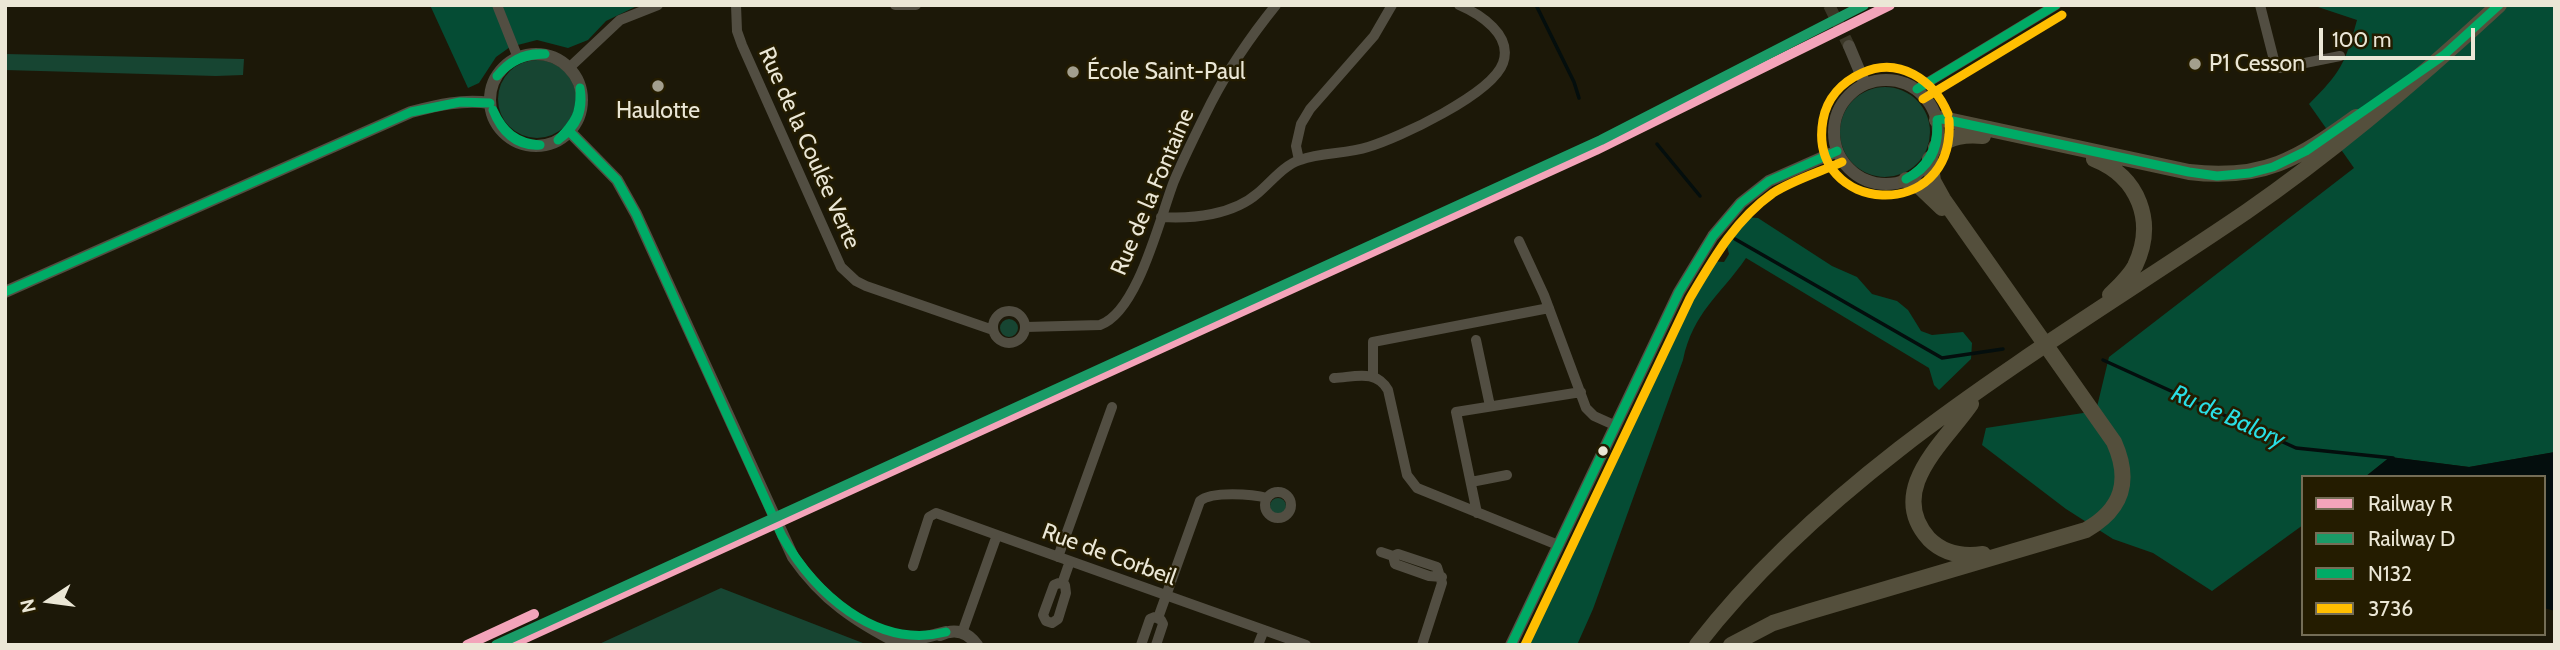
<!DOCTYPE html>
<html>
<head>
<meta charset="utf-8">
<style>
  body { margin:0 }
  #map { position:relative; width:2560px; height:650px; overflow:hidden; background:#1c1808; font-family:Cabin,sans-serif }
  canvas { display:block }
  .frame { position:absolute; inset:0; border:7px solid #ebe7d6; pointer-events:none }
  .legend { position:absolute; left:2301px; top:475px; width:245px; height:161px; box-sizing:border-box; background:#241c00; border:2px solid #746d56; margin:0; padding:9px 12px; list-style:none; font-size:21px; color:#ebe7d6 }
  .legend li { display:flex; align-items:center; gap:14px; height:35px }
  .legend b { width:35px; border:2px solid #746d56 }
  .north { position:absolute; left:14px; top:566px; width:70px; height:70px; -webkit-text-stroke:5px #241c00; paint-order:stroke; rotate:257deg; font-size:19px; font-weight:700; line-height:28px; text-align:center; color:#ebe7d6 }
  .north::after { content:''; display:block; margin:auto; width:24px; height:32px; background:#ebe7d6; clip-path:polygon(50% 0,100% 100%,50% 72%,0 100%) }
  .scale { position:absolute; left:2319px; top:28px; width:156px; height:32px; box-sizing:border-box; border:4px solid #ebe7d6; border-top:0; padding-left:9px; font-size:21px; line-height:24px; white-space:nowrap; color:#ebe7d6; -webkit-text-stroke:5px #241c00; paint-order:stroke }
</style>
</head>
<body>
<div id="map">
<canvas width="2560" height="650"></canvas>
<div class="frame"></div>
<ul class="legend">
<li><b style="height:9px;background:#f3a4ba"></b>Railway R</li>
<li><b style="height:9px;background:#1a9b67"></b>Railway D</li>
<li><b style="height:9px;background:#00ab66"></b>N132</li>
<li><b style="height:9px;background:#ffbe01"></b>3736</li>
</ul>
<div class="north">N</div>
<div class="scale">100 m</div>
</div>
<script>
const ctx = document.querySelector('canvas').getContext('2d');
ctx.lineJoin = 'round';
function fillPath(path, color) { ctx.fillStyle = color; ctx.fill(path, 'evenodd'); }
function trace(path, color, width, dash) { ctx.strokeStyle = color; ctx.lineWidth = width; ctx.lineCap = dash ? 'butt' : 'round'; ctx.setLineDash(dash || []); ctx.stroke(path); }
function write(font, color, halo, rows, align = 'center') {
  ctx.font = font + ' Cabin,sans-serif'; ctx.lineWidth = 5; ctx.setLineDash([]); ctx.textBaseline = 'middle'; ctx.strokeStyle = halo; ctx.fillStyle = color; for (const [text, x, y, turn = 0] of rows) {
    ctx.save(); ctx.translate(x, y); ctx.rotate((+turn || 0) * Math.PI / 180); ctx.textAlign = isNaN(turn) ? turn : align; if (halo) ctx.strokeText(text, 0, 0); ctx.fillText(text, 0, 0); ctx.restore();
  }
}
const green = new Path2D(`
  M5 54 244 59 243 75 216 76 5 70Z
  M498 99a39 39 0 1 1 78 0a39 39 0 1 1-78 0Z
  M1840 132a45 45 0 1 1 90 0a45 45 0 1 1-90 0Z
  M1000 328a9 9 0 1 1 18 0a9 9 0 1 1-18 0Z
  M1270 506a8 8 0 1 1 16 0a8 8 0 1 1-16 0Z
  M721 588 868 645H597Z`);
const forest = new Path2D(`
  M430 5H639L606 21 588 40 568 48 537 40 510 47 496 57 479 83 468 88Z
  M2312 5H2555V452L2469 467 2390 457 2365 477H2303V525L2212 591 2153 553 2113 539 2066 509 1982 445 1986 428 2096 411 2109 357 2354 168 2309 104C2341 72 2345 64 2357 20Z
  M1742 217 1758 218 1832 266 1857 277 1872 294 1897 301 1908 310 1921 331 1932 335 1963 332 1972 343 1971 359 1939 390 1934 385 1929 368 1746 258C1720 296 1693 312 1683 360L1593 609 1577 645H1522L1567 558 1621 436 1709 261 1724 262 1729 254 1725 238Z`);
const water = new Path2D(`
  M2555 452V611L2544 608V477H2365L2390 457 2469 467Z`);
const stream = new Path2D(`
  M1536 5 1574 82 1579 98
  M1657 144 1700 196
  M1735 239 1942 358 2003 349
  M2103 360 2296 448 2393 458`);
const tertiaryTunnel = new Path2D(`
  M1829 5 1849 46`);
const minor = new Path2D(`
  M497 5 518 58
  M736 5 737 31 742 45 841 267 856 281 866 286 993 330
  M895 5H916
  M2260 5 2275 64 2280 68 2340 56
  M570 67 620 20 658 5
  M1917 89 2056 5
  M1299 160 1296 146 1301 124 1310 109 1374 36 1392 5
  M1161 217C1193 219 1233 215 1258 193 1271 182 1284 165 1300 160 1321 152 1347 154 1368 147 1399 138 1492 94 1503 63 1513 35 1480 14 1459 5
  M1519 241 1544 295 1586 408 1594 416 1614 425
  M993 327a16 16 0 1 1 32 0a16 16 0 1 1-32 0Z
  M1026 327 1100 325C1138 312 1160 217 1174 181 1185 155 1198 129 1211 103 1229 68 1251 36 1276 5
  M1476 340 1490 406
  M1373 376V342L1549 308
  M1334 378C1355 377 1376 369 1388 390L1407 475 1417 488 1558 545
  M1471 482 1507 475
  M1265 505a13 13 0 1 1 26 0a13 13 0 1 1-26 0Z
  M1477 513 1456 412 1581 392
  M1381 552 1393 556 1398 554 1437 567 1442 583 1422 645
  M1393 556 1395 564 1429 576 1442 577
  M1058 557 1112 407
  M913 566 929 517 936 513 997 535
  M1059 583 1065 585 1066 593 1058 619 1052 623 1046 621 1043 615 1054 585Z
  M1062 584 1070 561
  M1158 618 1200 501C1211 491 1253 494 1267 498
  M962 633 997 535 1306 645
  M1141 645 1150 619 1155 617 1161 620 1163 624 1156 645
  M1258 645 1264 630`);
const tertiary = new Path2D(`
  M1849 46 1865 84
  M490 100a46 46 0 1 1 92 0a46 46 0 1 1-92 0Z
  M1834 132a52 52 0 1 1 104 0a52 52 0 1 1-104 0Z
  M570 132 617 180 636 214 793 557C823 600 855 621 902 645
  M5 292 411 112C438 105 463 99 490 103
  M892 635 914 640 946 632
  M940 635C955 628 968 632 977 645
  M1511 645 1679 292 1713 236 1741 203 1769 181 1837 151`);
const primary = new Path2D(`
  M1937 120 1943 119 2189 172C2263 181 2298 159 2356 117
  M1936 147C1952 137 1964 134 1983 136
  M2094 159C2139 177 2156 222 2135 266 2129 277 2118 287 2110 295
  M1906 180 1920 187 1942 208
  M1971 404C1945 442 1885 490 1929 539 1944 554 1963 557 1983 554
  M1697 645C1838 463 2058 340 2246 212 2336 150 2419 79 2499 5
  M1731 645 1773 623 1808 612 2086 530C2123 509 2131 480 2114 442L1943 199 1933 181 1930 159`);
const bus1 = new Path2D(`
  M497 76C510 60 525 52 545 54
  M497 76C511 60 524 55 545 54
  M1917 89 2056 5
  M493 110C503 132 516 143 540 145
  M493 110C501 131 516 147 540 145
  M1937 120 1943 119 2189 172 2217 176 2250 173 2273 167 2306 151 2444 55 2499 5
  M570 132 617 180 636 214 782 536C814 592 875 650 946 632
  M558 140C576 122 581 113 580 88
  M558 140C577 126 584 111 580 88
  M1906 179C1928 167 1938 148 1937 123
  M1906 179C1929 168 1940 148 1937 123
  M5 292 411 112 460 102 490 103
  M1511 645 1679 292 1713 236 1741 203 1769 181 1837 151`);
const bus2 = new Path2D(`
  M1923 99 2062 15
  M1948 114C1934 80 1899 56 1862 73 1842 82 1827 98 1823 120 1806 214 1956 226 1949 120
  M1525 645 1690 298C1713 259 1735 220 1773 193 1793 180 1820 172 1842 162`);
const rail1 = new Path2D(`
  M467 645 534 614
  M510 645 1596 150 1890 5`);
const rail2 = new Path2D(`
  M496 645 1601 140 1864 5`);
const markers = [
  [2195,64,7,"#a39f8e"],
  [1073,72,7,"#a39f8e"],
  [658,86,7,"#a39f8e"],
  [1603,451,6,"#ebe7d6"]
];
const poiNames = [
  ["P1 Cesson",2209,64],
  ["École Saint-Paul",1087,72],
  ["Haulotte",658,111,"center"]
];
const streetNames = [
  ["Rue de la Coulée Verte",809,148,66],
  ["Rue de la Fontaine",1153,192,-67],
  ["Rue de Corbeil",1109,555,20]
];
const waterNames = [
  ["Ru de Balory",2228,417,24]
];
fillPath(green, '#174532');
fillPath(forest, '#054c34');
fillPath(water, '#040e0d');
trace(stream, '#040e0d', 3.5);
trace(tertiaryTunnel, '#3b3727', 12, [12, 6]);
trace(minor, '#524e42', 10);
trace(tertiary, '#524e42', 12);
trace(primary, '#544f3c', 16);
trace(bus1, '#00ab66', 9);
trace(bus2, '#ffbe01', 9);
trace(rail1, '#f3a4ba', 10);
trace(rail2, '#1a9b67', 10);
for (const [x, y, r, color] of markers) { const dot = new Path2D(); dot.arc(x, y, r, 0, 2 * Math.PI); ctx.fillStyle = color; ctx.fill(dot); trace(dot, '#241c00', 2.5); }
write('23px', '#ebe7d6', '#241c00', poiNames, 'left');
write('23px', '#ebe7d6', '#241c00', streetNames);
write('italic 24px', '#29dee4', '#241c00', waterNames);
</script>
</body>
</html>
